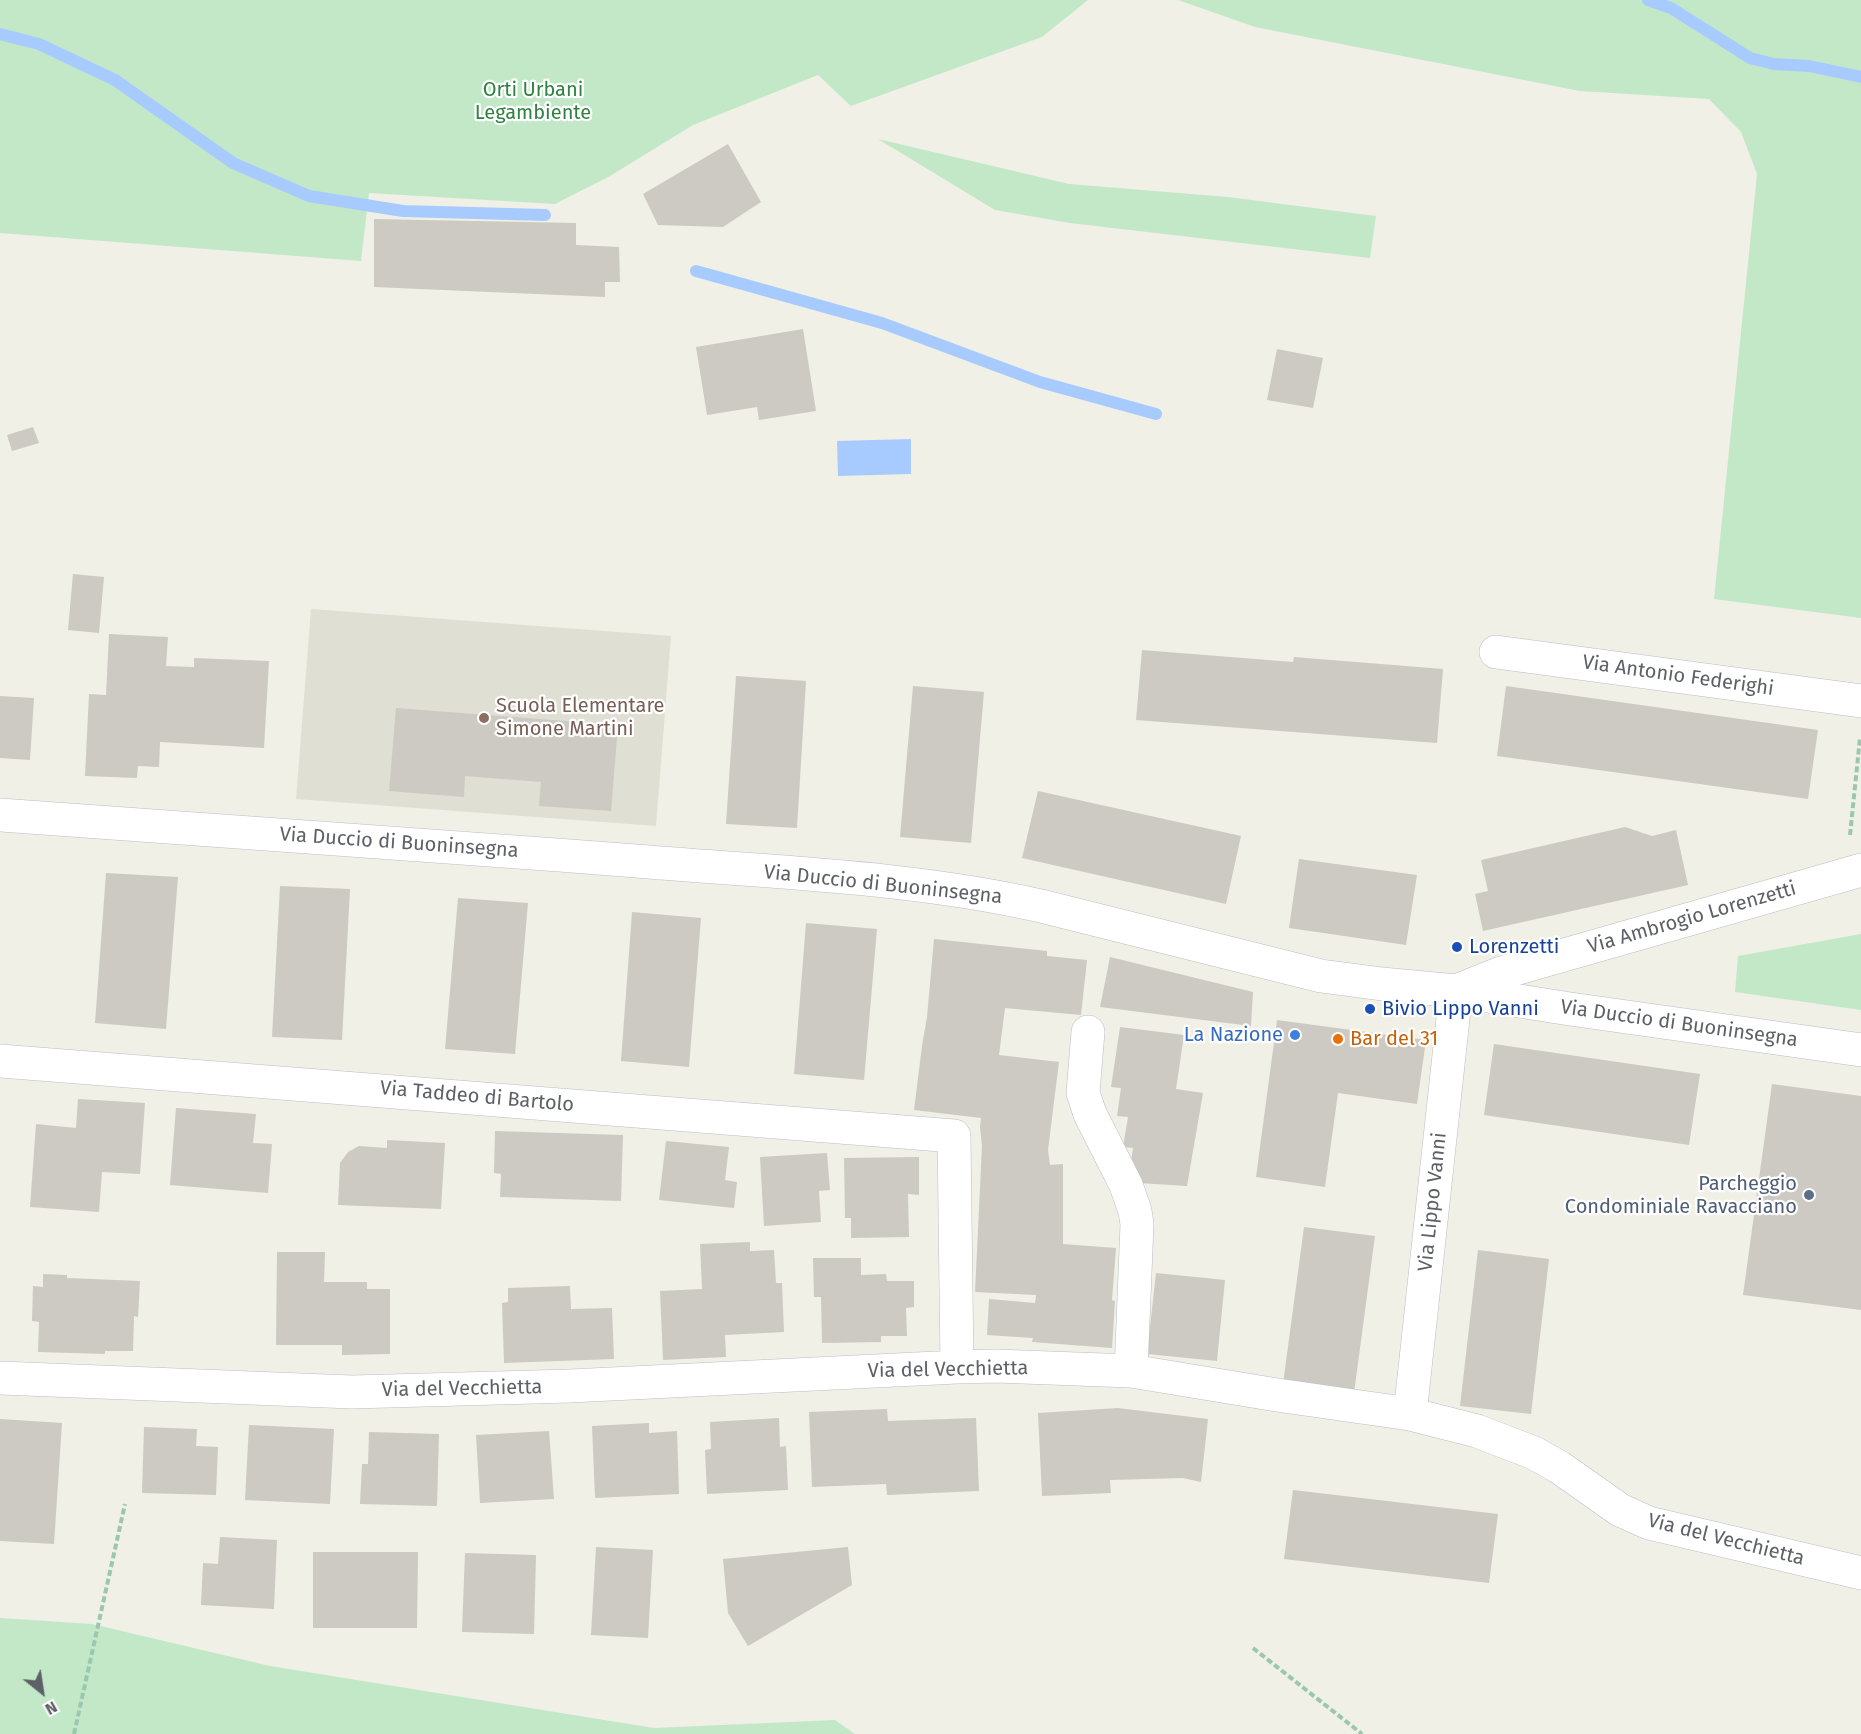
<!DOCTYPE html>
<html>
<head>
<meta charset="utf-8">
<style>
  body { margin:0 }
  #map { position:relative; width:1861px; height:1734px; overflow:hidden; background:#f0f0e6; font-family:"Fira Sans",sans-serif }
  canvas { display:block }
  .north { position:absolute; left:12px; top:1662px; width:60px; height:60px; -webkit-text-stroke:4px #fff; paint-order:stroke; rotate:150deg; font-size:16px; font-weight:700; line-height:24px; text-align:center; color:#5e6067 }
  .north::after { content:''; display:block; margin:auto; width:21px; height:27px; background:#5e6067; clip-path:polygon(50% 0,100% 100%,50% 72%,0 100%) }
</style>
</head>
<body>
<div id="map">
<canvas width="1861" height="1734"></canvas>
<div class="north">N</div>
</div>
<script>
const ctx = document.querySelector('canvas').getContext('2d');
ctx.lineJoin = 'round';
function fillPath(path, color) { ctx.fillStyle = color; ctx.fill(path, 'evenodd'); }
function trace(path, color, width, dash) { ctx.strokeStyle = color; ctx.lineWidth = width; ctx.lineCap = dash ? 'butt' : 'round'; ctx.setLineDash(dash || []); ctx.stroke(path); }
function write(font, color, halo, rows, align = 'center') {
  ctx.font = font + ' "Fira Sans",sans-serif'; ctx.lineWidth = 4.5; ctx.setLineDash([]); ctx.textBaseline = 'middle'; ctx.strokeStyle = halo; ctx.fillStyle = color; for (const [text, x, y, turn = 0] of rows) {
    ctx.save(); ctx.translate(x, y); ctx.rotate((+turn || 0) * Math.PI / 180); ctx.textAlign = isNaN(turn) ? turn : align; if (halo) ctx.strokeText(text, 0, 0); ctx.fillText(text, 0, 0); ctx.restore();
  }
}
const education = new Path2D(`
  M311 609 671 636 656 826 296 799Z`);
const green = new Path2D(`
  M0 0H1088L1042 37 851 106 818 75 693 125 610 176 555 204 369 193 361 261 0 233Z
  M1178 0H1861V618L1714 599 1757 174 1741 132 1709 99 1580 91 1255 27Z
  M878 139 1069 184 1228 197 1376 216 1370 258 1070 223 995 210Z
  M1861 934V1010L1735 992 1738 956Z
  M0 1618 92 1624 270 1666 654 1728 835 1720 855 1734H0Z`);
const water = new Path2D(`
  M911 439V474L838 476 837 441Z`);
const stream = new Path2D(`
  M1648 0 1671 8 1750 58 1774 64 1809 66 1861 77
  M0 34 39 44 115 80 233 163 309 196 403 211 545 215
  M696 271 882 323 1040 382 1156 414`);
const building = new Path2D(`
  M728 144 761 202 723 227 658 225 643 194Z
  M374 219 576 223V245L619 247 620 282H605V297L374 287Z
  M803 329 816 411 759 420 757 407 707 415 696 347Z
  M1277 349 1323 358 1313 408 1267 400Z
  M33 427 39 443 12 451 7 435Z
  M73 574 104 577 99 633 68 630Z
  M109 634 168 637 166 666 194 667V658L269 661 264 748 160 742 159 767 138 766 137 778 85 776 89 694 106 695Z
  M1142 650 1293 662 1294 657 1443 669 1437 743 1136 720Z
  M736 676 806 681 797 828 726 824Z
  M913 686 984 692 971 843 900 837Z
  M1506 686 1818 730 1808 799 1497 756Z
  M0 696 34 698 30 760 0 758Z
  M396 708 618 725 611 811 539 806 541 782 465 776 464 797 389 791Z
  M1038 791 1241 836 1226 904 1022 858Z
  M1625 827 1652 836 1676 830 1688 885 1483 931 1475 894 1488 891 1481 860Z
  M1299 859 1417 875 1406 945 1289 928Z
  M106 873 178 877 166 1029 95 1023Z
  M280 886 350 889 342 1040 272 1037Z
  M458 898 528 903 515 1054 445 1049Z
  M632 912 701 918 689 1067 621 1061Z
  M806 923 877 929 864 1080 794 1074Z
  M934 939 1047 951V956L1087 960 1081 1015 1005 1008 999 1055 1059 1062 1048 1150 1050 1165 1063 1164V1244L1116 1248 1112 1300 1115 1301 1112 1348 1032 1342 1033 1338 987 1335 989 1299 1035 1303 1036 1295 975 1292 982 1146 980 1127 981 1118 914 1110 922 1046 927 1017Z
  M1110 957 1253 992 1251 1026 1100 1007Z
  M1277 1020 1426 1040 1417 1104 1338 1093 1325 1187 1256 1177Z
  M1120 1027 1184 1035 1176 1089 1203 1093 1187 1186 1139 1183 1130 1169 1133 1148 1123 1147 1128 1117 1117 1116 1121 1088 1111 1087Z
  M1494 1044 1700 1074 1689 1145 1484 1115Z
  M1772 1084 1861 1096V1310L1743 1295Z
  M78 1099 145 1103 140 1174 102 1172 99 1212 30 1207 36 1124 76 1128Z
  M176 1108 256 1114 253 1143 272 1144 268 1193 170 1185Z
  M495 1131 623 1135 621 1201 500 1197 501 1174 494 1173Z
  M387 1140 445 1143 441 1209 338 1205 340 1163 348 1152 359 1146 387 1148Z
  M666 1141 729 1147 725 1180 737 1182 734 1208 659 1200Z
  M827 1153 830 1190 819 1191 821 1222 764 1226 760 1157Z
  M919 1157V1195L908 1194 909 1237 851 1238V1218H845L844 1158Z
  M1304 1227 1375 1236 1354 1393 1283 1384Z
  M750 1242V1251L774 1250 776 1283H782L784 1332 725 1335 726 1357 663 1360 660 1291 702 1289 700 1244Z
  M1478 1250 1549 1259 1531 1414 1460 1406Z
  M277 1252H325L324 1282H367V1289H390V1354L342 1355V1345H276Z
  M813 1258H861V1275L886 1274 887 1281H914V1307L906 1308 907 1336H881V1342L822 1343 821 1297H814Z
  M1156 1273 1225 1280 1217 1361 1147 1354Z
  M43 1274 67 1275V1278L140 1281 138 1317 134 1316 133 1351H105V1354L38 1352 39 1322 32 1321 33 1286 43 1287Z
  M570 1286 571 1309 612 1308 614 1359 504 1363 502 1303 508 1302V1288Z
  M1118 1408 1208 1419 1201 1482 1183 1478 1110 1480 1111 1493 1042 1496 1038 1413Z
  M887 1409 888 1421 976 1418 979 1491 887 1495 886 1484 812 1487 809 1412Z
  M779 1418 780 1447 786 1446 788 1490 707 1494 705 1450 711 1449 710 1422Z
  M0 1419 62 1423 54 1544 0 1541Z
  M649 1423V1433L677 1431 679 1494 595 1498 592 1426Z
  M249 1425 334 1429 330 1504 245 1500Z
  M144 1427 197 1429 196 1446 218 1447 216 1495 142 1493Z
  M549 1431 554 1499 480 1503 476 1435Z
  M369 1432 439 1434 437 1506 360 1504 362 1464H368Z
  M1293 1490 1498 1514 1489 1583 1284 1559Z
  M220 1537 277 1540 274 1609 201 1605 203 1563 218 1564Z
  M596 1547 653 1550 648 1638 591 1635Z
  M848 1547 852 1585 748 1646 728 1613 723 1559Z
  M313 1552H418L417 1628H313Z
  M465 1553 536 1555 534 1634 462 1632Z`);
const path = new Path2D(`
  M1850 835 1860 738
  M1253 1648 1362 1734
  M74 1734 125 1504`);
const minor = new Path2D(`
  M1496 652 1861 701
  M0 815C217 830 433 845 649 862 780 873 913 877 1041 906L1321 976 1382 984 1456 991 1570 1009 1861 1050
  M1456 991 1501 973 1861 870
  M1088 1032 1083 1093 1090 1114 1126 1185 1135 1211 1137 1224 1131 1371
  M0 1061 954 1136 957 1367
  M0 1378 352 1392 570 1386 957 1367 996 1366 1131 1371 1277 1395 1410 1414 1477 1431 1534 1453 1559 1467 1620 1510 1649 1523 1861 1573
  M1410 1414 1456 991`);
const markers = [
  [484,718,6,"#8d6e63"],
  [1457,947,6,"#1a4fb4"],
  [1370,1009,6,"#1a4fb4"],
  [1295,1035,6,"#3f7fe0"],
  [1338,1039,6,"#e8710a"],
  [1809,1195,6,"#5c6f8a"]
];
const parkNames = [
  ["Orti Urbani",533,90],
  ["Legambiente",533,113]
];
const streetNames = [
  ["Via Antonio Federighi",1678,676,8],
  ["Via Duccio di Buoninsegna",399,843,4],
  ["Via Duccio di Buoninsegna",883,885,6],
  ["Via Ambrogio Lorenzetti",1692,918,-16],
  ["Via Duccio di Buoninsegna",1679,1024,8],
  ["Via Taddeo di Bartolo",477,1097,5],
  ["Via Lippo Vanni",1433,1202,-84],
  ["Via del Vecchietta",948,1370,-1],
  ["Via del Vecchietta",462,1389,-1],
  ["Via del Vecchietta",1726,1540,14]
];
const educationNames = [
  ["Scuola Elementare",496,706],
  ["Simone Martini",496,729]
];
const transitNames = [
  ["Lorenzetti",1469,947],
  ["Bivio Lippo Vanni",1382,1009]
];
const shopNames = [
  ["La Nazione",1283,1035]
];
const foodNames = [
  ["Bar del 31",1350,1039]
];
const serviceNames = [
  ["Parcheggio",1797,1184],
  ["Condominiale Ravacciano",1797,1207]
];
fillPath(education, '#e0dfd4');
fillPath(green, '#c2e8c8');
fillPath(water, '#a8cbff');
trace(stream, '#a8cbff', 12);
fillPath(building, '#cccac3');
trace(minor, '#bbbdc2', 34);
trace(path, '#9ac7ae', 4, [6, 3]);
trace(minor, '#fff', 33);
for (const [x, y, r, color] of markers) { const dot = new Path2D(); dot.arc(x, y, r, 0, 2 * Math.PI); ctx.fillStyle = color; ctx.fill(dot); trace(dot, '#fff', 2); }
write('20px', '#318242', '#fff', parkNames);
write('20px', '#5e6067', '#fff', streetNames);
write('20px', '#785e54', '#fff', educationNames, 'left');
write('20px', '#164399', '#fff', transitNames, 'left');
write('20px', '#366cbe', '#fff', shopNames, 'right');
write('20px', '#c56008', '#fff', foodNames, 'left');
write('20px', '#4e5e75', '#fff', serviceNames, 'right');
</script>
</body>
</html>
